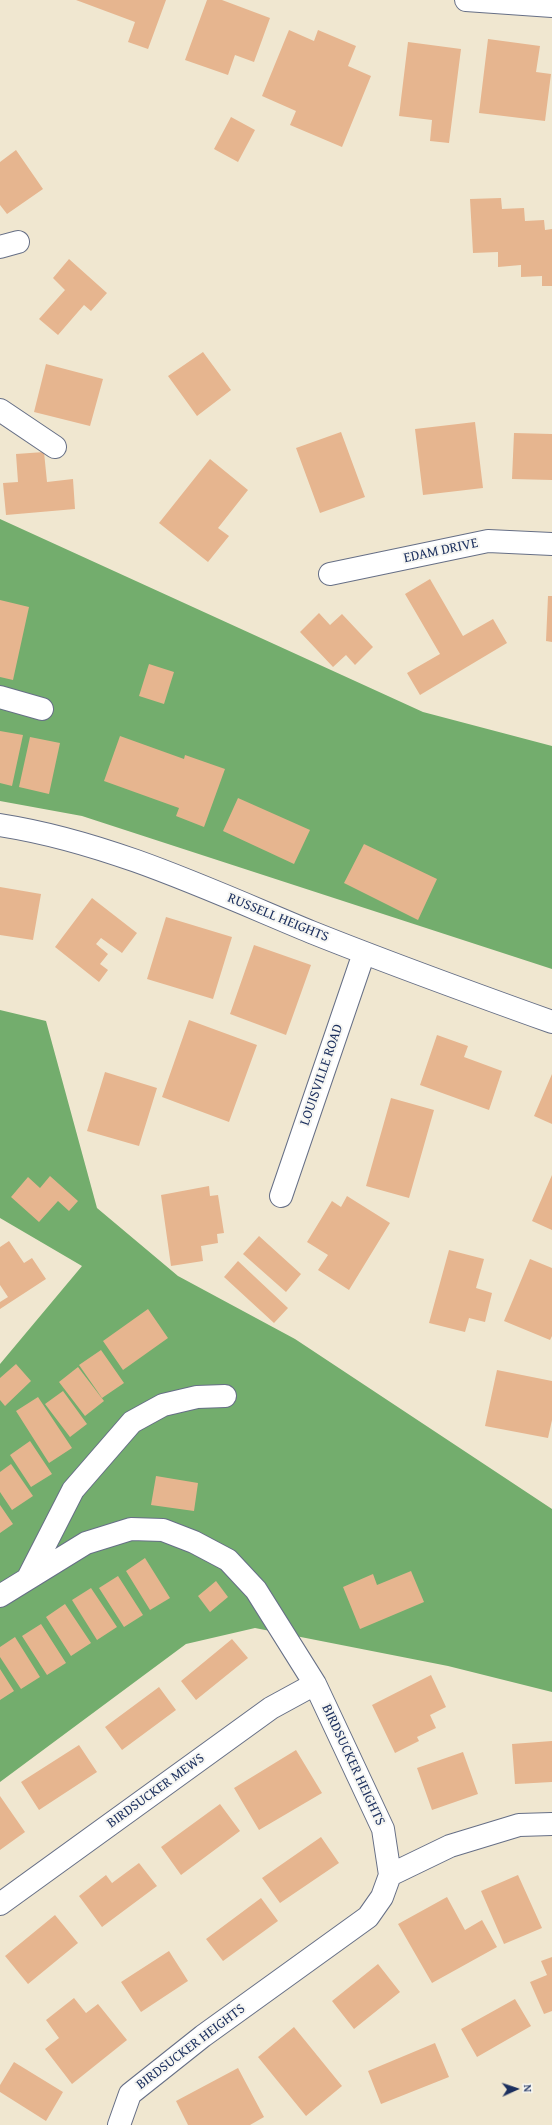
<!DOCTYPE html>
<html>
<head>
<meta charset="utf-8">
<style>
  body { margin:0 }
  #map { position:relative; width:552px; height:2125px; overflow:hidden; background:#f0e7d0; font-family:"Gentium Book Plus",serif }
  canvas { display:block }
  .north { position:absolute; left:496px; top:2069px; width:40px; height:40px; -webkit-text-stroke:3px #f6f6f2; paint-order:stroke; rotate:87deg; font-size:11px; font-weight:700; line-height:16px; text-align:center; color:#1b2f5e }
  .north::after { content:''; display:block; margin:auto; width:14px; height:18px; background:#1b2f5e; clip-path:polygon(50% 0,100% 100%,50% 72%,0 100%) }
</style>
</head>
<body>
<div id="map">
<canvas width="552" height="2125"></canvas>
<div class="north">N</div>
</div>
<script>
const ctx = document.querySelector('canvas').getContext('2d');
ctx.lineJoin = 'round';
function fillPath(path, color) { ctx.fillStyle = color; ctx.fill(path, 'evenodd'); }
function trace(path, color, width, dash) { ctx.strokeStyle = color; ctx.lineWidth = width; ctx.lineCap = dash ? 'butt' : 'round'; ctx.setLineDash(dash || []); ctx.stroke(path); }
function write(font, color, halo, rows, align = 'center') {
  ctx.font = font + ' "Gentium Book Plus",serif'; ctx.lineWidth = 4; ctx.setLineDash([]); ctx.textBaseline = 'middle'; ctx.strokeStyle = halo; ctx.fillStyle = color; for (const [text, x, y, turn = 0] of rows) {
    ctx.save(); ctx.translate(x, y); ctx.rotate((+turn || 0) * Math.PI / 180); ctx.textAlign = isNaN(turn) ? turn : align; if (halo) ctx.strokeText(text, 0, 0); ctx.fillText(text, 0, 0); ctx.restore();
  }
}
const forest = new Path2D(`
  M0 519 423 712 552 746V969L82 816 0 801Z
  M0 1010 46 1021 97 1208 178 1276 295 1339 552 1509V1692L448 1666 255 1628 186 1644 0 1782V1364L82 1266 0 1218Z`);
const building = new Path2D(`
  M76 0H166L148 49 128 42 135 22Z
  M207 0H222L270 18 254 62 235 55 228 75 185 60Z
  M289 30 314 41 318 30 356 46 348 66 371 76 342 147 290 125 296 111 262 96Z
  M488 39 540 46 536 72 551 74 545 121 479 113Z
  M408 42 461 49 449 143 430 141 432 120 399 116Z
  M231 117 255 130 238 162 214 149Z
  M16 150 43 189 7 214 0 205V162Z
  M501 198 502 209 524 208 525 221 544 220 545 230 552 229V286H542V276L521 277V265L498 267V252L473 253 470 199Z
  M69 259 107 293 91 311 84 305 58 335 39 319 65 290 53 278Z
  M203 352 231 390 197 416 168 376Z
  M46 364 103 379 90 426 34 412Z
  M475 422 483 488 423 495 415 429Z
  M341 432 365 497 320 513 296 448Z
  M514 433 552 434V480L512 479Z
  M44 452 47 482 73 479 75 509 6 515 3 483 18 482 16 454Z
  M210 459 248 490 218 528 229 536 208 562 159 523Z
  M430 579 463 636 493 619 507 643 420 695 407 673 440 654 405 594Z
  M548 596H552V642L546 641Z
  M0 600 29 607 13 680 0 677Z
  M319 613 330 625 342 614 373 647 355 665 346 655 333 667 300 632Z
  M149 664 174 672 164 704 139 696Z
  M0 731 23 735 12 786 0 783Z
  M120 736 184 759 185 755 225 769 204 827 176 816 179 808 104 781Z
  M30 737 60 743 49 794 19 787Z
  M238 798 310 830 294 864 223 831Z
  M364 844 437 879 418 920 344 883Z
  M0 887 41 894 33 940 0 935Z
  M92 898 137 933 122 953 101 938 96 944 108 954 100 964 108 970 99 982 55 947Z
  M166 917 232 937 213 999 147 979Z
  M254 945 311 965 286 1035 230 1014Z
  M189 1020 257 1045 229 1122 162 1097Z
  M437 1035 468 1046 464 1057 502 1071 489 1110 420 1085Z
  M105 1072 157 1088 139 1146 87 1131Z
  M552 1074V1124L534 1116Z
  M391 1098 434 1110 409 1198 366 1186Z
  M552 1175V1230L532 1221Z
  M50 1176 78 1201 69 1211 58 1201 39 1222 11 1197 28 1177 40 1188Z
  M209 1186 210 1196 218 1195 224 1233 217 1234 218 1243 201 1246 203 1261 171 1266 161 1195Z
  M347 1196 390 1223 349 1290 318 1270 328 1255 307 1242 332 1201 341 1207Z
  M259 1236 301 1274 286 1292 243 1254Z
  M9 1241 24 1263 32 1258 46 1279 0 1309V1302L8 1297 0 1285V1247Z
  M449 1250 484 1259 476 1288 492 1293 485 1322 469 1318 465 1332 429 1323Z
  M530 1259 552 1268V1336L550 1340 504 1321Z
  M238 1261 288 1308 274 1323 224 1277Z
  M148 1309 168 1338 123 1370 103 1341Z
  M101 1350 124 1383 102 1398 79 1365Z
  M16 1364 31 1381 5 1406 0 1400V1378Z
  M78 1367 104 1401 85 1416 59 1382Z
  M497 1370 552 1381V1420L548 1438 485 1426Z
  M63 1391 87 1424 70 1437 45 1404Z
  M38 1397 72 1448 49 1463 16 1411Z
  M30 1441 52 1474 31 1487 10 1455Z
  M11 1464 33 1496 12 1510 0 1492V1472Z
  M156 1476 198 1483 194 1511 151 1505Z
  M0 1505 13 1524 0 1533Z
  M145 1558 170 1598 150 1610 126 1571Z
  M411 1571 424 1602 360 1629 343 1587 373 1574 377 1585Z
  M118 1576 143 1615 124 1627 99 1588Z
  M216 1581 228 1597 210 1612 198 1596Z
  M91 1588 117 1627 97 1640 72 1600Z
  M65 1604 91 1643 71 1656 46 1617Z
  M41 1624 66 1663 47 1675 22 1636Z
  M15 1637 40 1677 21 1689 0 1657V1647Z
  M232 1639 248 1658 196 1700 181 1681Z
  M0 1669 14 1691 0 1700Z
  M431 1675 446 1707 430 1715 436 1728 417 1737 419 1741 395 1753 372 1705Z
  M159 1687 176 1710 122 1750 105 1727Z
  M552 1741V1782L515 1784 512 1744Z
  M79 1745 97 1772 39 1810 21 1782Z
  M296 1750 322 1793 259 1830 234 1788Z
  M463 1752 478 1794 432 1810 417 1768Z
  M0 1796 25 1832 0 1850Z
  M220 1804 240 1831 181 1875 161 1847Z
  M321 1837 339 1863 280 1903 262 1878Z
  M139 1863 157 1886 102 1927 79 1896 106 1875 112 1883Z
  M518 1875 542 1928 504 1944 481 1891Z
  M447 1897 465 1930 482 1920 497 1947 432 1983 398 1924Z
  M261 1898 278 1921 223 1961 206 1939Z
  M55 1915 78 1943 28 1984 5 1956Z
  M169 1951 188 1981 141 2012 121 1982Z
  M552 1957V2011L544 2014 530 1982 547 1975 541 1961Z
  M378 1964 400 1992 354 2029 332 2001Z
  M74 1998 86 2013 98 2004 127 2040 72 2084 45 2049 59 2038 46 2020Z
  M515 1999 531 2026 477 2057 461 2029Z
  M294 2027 342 2086 306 2116 258 2057Z
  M435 2043 449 2077 381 2104 368 2071Z
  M14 2062 63 2092 46 2121 0 2092V2085Z
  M238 2068 264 2117 250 2125H188L176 2101Z`);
const minor = new Path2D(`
  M466 0 552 6
  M0 247 18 242
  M0 410 55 447
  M330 574 488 541 552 544
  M0 697 42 709
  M0 825C109 842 210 890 311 932 391 964 471 993 552 1022
  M281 1196 364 953
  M28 1578 73 1490 132 1422 163 1405 197 1397 225 1396
  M0 1596 86 1543 131 1529 163 1530 194 1542 228 1560 256 1590 315 1684 383 1829 390 1875 382 1897 368 1917 203 2036 130 2094 119 2125
  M390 1875 450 1846 519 1825 552 1824
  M0 1904 271 1708 315 1684`);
const streetNames = [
  ["EDAM DRIVE",441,551,-12],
  ["RUSSELL HEIGHTS",278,918,22],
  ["LOUISVILLE ROAD",322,1075,-71],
  ["BIRDSUCKER HEIGHTS",353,1765,65],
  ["BIRDSUCKER MEWS",156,1791,-36],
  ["BIRDSUCKER HEIGHTS",191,2047,-37]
];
fillPath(forest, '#73ad6d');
fillPath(building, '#e6b58f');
trace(minor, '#666f86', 24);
trace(minor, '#fff', 22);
write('14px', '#1b2f5e', '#f6f6f2', streetNames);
</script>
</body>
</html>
